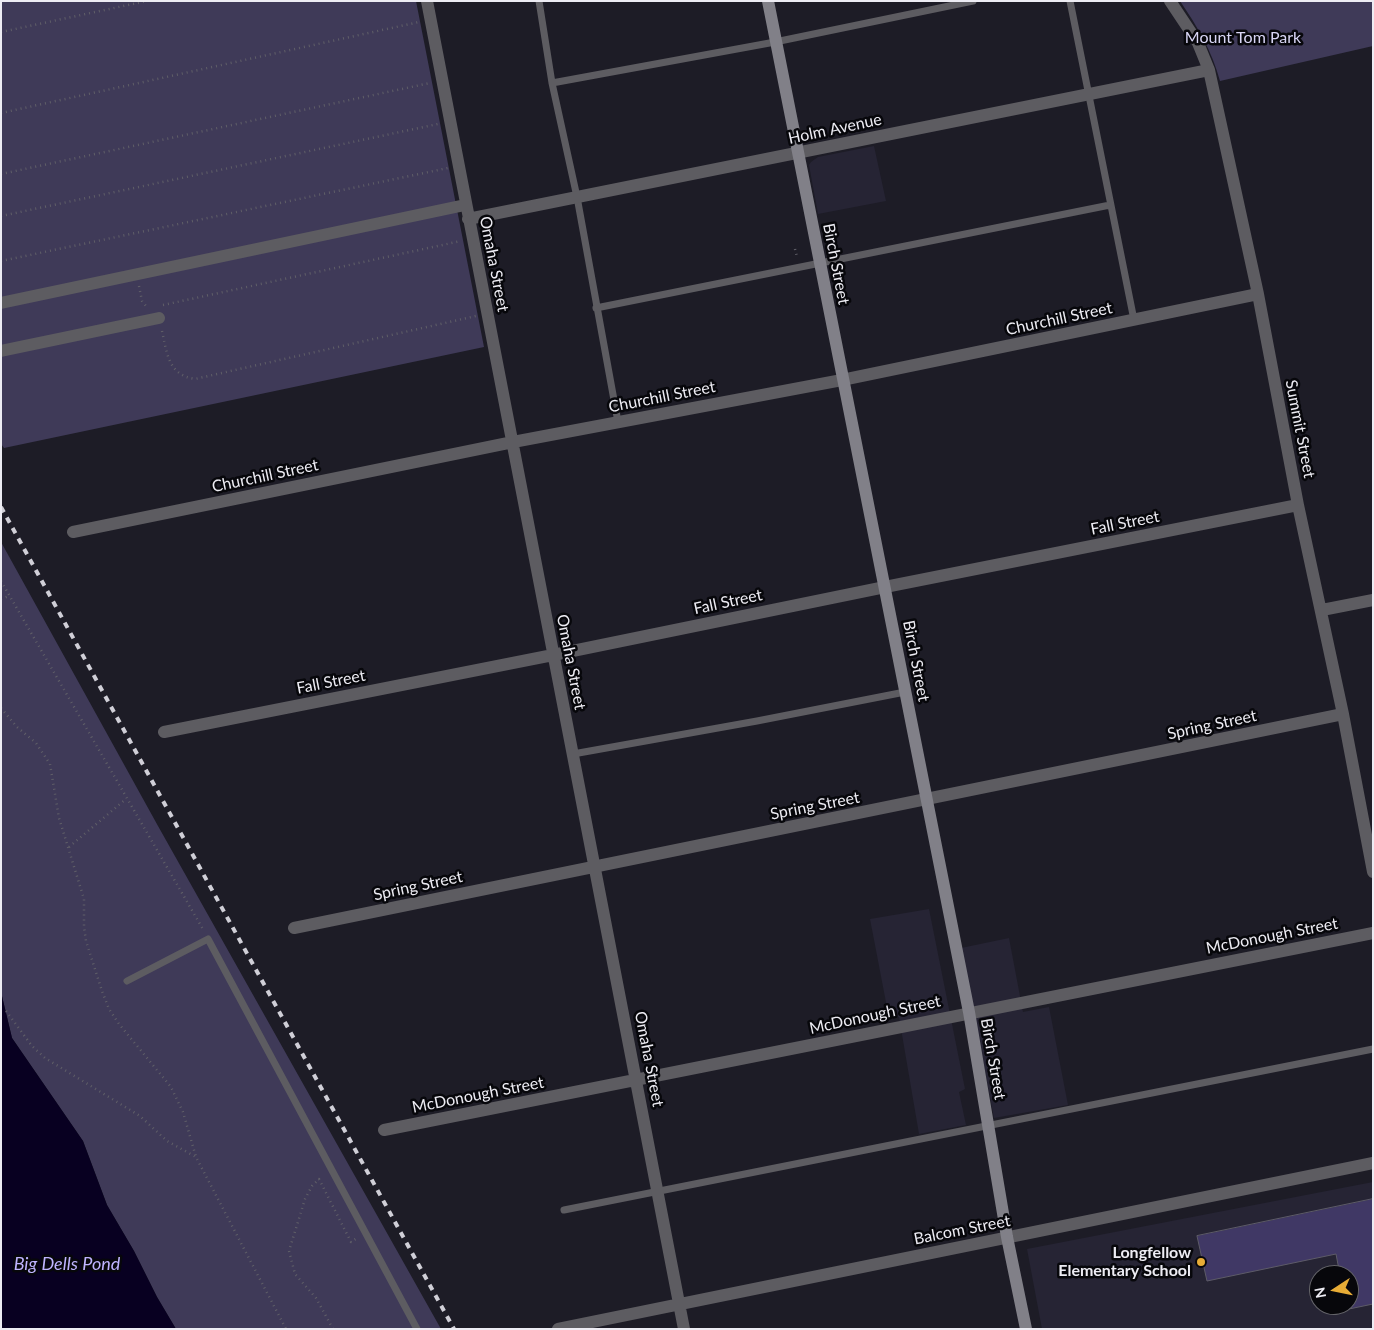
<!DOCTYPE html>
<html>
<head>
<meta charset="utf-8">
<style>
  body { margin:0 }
  #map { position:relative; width:1374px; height:1330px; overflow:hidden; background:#1d1c26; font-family:Lato,sans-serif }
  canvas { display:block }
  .frame { position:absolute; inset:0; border:2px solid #edecf3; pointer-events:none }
  .north { position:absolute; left:1309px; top:1265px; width:50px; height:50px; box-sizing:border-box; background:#07070b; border:1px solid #636368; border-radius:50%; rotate:259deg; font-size:14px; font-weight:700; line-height:20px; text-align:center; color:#edecf3 }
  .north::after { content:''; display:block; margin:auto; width:18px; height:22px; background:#e7ac36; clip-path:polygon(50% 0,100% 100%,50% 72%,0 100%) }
</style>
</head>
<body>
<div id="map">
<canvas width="1374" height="1330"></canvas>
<div class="frame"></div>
<div class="north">N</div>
</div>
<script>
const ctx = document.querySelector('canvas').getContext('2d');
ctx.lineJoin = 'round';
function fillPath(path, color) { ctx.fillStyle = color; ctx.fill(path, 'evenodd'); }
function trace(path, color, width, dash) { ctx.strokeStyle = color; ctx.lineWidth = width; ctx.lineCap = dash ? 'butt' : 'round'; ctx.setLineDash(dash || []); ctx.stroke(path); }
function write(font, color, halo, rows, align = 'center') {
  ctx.font = font + ' Lato,sans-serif'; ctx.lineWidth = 5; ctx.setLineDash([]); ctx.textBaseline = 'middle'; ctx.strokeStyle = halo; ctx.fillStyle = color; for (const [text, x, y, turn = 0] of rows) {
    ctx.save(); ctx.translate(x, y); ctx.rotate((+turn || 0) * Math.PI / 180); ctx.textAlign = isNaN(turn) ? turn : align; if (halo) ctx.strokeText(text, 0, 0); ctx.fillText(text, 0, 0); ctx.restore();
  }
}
const built = new Path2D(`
  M874 146 886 201 818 214 809 165 811 162 818 157Z
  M929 909 965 1089 959 1092 966 1125 919 1134 899 1017 889 1018 870 919Z
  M1009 938 1023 1012 1049 1007 1068 1105 994 1118 961 948Z
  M1373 1182V1329H1042L1027 1249ZM1319 1275H1349V1305H1319Z`);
const green = new Path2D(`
  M1 1H416L484 347 4 448 1 444Z
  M1180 1H1373V46L1220 81C1212 51 1197 26 1180 1Z
  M1 542 158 826 441 1329H176L157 1297 134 1251 107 1205 83 1141 12 1038 1 992Z`);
const water = new Path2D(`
  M1 992 12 1038 83 1141 107 1205 134 1251 157 1297 176 1329H1Z`);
const building = new Path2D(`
  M1373 1199V1304L1349 1309V1275H1340L1336 1254 1207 1281 1197 1236Z`);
const path = new Path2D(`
  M1 32 147 1
  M1 113 419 22
  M1 174 430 83
  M1 216 438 124
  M795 249 797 257
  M1 261 448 168
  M139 286 142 301 146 306
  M163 305 461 241
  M162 331C167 353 168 375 195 379L476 316
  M1 581 204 931
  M1 599 9 596
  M1 708 17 727 36 743 50 764 59 818 84 899V927L86 941 102 991 109 1009 119 1024 171 1087 183 1112 196 1157 286 1329
  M69 847 126 799
  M6 1011 32 1046 45 1058 140 1116 167 1141 196 1157
  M333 1329 316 1298 295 1274 289 1251 305 1199 312 1186 319 1179 351 1242 357 1238`);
const service = new Path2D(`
  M539 1 552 83 577 197 618 422
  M1070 1 1134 320
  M552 83 775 42 973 1
  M596 308 1110 205
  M573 754 757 721 905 692
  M127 981 208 939 417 1329
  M564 1210 1373 1049`);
const minor = new Path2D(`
  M427 1 684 1329
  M1170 1 1198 43 1209 70 1258 294 1298 505 1343 714 1373 872
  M468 219 1209 70
  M1 303 465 205
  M1 351 159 318
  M73 532 513 442 842 380 1258 294
  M1322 610 1373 600
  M164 732 553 655 885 587 1298 505
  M294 928 1343 714
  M384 1130 1373 933
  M558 1329 1373 1163`);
const secondary = new Path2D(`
  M768 1 969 1012 1007 1237 1026 1329`);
const rail = new Path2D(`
  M1 507 454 1329`);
const markers = [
  [1201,1262,5,"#e7ac36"]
];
const parkNames = [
  ["Mount Tom Park",1243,38]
];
const streetNames = [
  ["Holm Avenue",835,129,-12],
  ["Omaha Street",494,264,79],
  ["Birch Street",836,264,79],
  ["Churchill Street",1059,319,-12],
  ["Churchill Street",662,397,-11],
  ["Summit Street",1300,429,79],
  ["Churchill Street",265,476,-12],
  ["Fall Street",1125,523,-11],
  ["Fall Street",728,602,-12],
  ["Birch Street",916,661,79],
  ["Omaha Street",571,662,79],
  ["Fall Street",331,682,-11],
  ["Spring Street",1212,725,-12],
  ["Spring Street",815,806,-11],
  ["Spring Street",418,886,-12],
  ["McDonough Street",1272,936,-11],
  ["McDonough Street",875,1015,-12],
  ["Omaha Street",649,1059,79],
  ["Birch Street",993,1059,80],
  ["McDonough Street",478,1095,-11],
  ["Balcom Street",962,1230,-11]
];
const poiNames = [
  ["Longfellow",1191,1253],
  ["Elementary School",1191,1271]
];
const waterNames = [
  ["Big Dells Pond",67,1264]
];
fillPath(built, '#262434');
fillPath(green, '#3f3a58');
fillPath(water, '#080021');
fillPath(building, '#403865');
trace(building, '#5d5b68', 1);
trace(path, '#605f68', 2.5, [1, 4]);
trace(service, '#5d5c61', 7);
trace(minor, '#5d5c61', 12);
trace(secondary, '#818088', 12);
trace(rail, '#d0cfd7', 4, [6, 6]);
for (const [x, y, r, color] of markers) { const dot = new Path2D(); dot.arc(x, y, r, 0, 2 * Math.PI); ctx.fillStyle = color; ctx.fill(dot); trace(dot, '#07070b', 2); }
write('16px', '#d9d6f5', '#07070b', parkNames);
write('16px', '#edecf3', '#07070b', streetNames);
write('bold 16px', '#edecf3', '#07070b', poiNames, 'right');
write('italic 18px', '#bfb4ff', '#07070b', waterNames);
</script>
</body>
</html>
